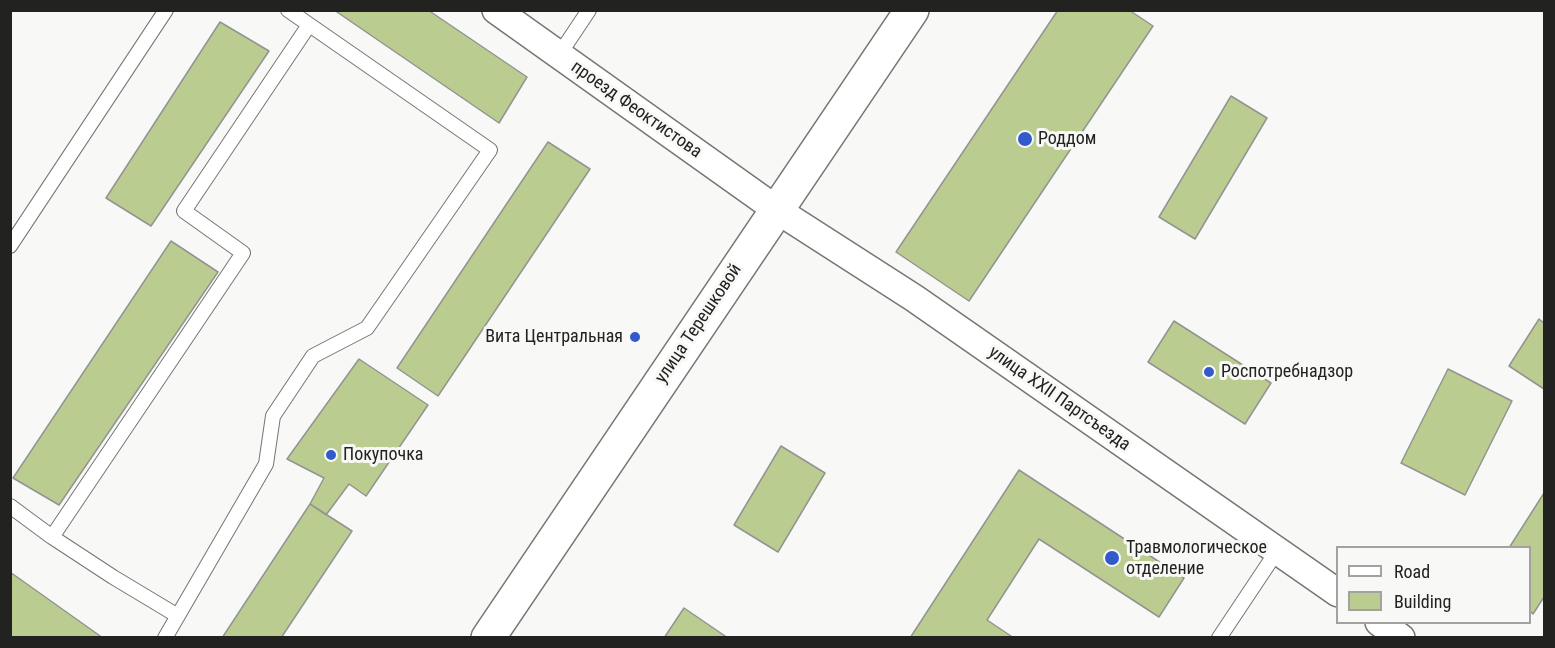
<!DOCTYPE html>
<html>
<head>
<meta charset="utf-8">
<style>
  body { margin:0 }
  #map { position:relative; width:1555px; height:648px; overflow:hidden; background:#f8f9f6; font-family:"Roboto Condensed",sans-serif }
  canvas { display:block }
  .frame { position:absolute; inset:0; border:12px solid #222221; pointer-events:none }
  .legend { position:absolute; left:1336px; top:546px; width:195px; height:78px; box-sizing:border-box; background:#f8f9f6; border:2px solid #a2a3a1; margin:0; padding:8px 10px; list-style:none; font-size:18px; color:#222221 }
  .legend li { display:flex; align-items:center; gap:12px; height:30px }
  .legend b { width:30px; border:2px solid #a2a3a1 }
</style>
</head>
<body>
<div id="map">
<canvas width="1555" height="648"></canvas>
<div class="frame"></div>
<ul class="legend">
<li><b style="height:8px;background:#fff"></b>Road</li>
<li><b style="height:16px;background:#bbcc91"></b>Building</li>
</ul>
</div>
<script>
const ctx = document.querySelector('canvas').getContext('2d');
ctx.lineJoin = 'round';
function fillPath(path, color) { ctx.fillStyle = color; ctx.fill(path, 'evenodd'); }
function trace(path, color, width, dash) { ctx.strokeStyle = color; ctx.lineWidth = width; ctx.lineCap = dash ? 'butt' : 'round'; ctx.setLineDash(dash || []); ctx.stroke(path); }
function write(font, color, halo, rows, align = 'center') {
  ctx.font = font + ' "Roboto Condensed",sans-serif'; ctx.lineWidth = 6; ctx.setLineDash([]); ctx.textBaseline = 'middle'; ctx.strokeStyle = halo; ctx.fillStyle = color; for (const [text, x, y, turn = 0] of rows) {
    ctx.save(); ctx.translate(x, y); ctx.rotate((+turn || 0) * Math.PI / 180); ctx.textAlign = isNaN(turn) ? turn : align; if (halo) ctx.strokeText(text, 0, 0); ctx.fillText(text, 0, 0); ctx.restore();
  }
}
const building = new Path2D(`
  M334 10H428L527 77 499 123Z
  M1058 10H1129L1153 26 969 301 896 252Z
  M220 22 269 51 151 226 106 198Z
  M1231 96 1267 118 1195 239 1159 217Z
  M548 142 590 169 438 396 397 368Z
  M171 241 218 272 59 505 13 478Z
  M1539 319 1544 323V389L1509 366Z
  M1174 321 1271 383 1245 424 1148 362Z
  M359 359 428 405 366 496 349 484 326 515 310 504 324 478 287 459Z
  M1448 369 1512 401 1465 495 1401 463Z
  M781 446 825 473 778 552 734 525Z
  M1019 470 1184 578 1159 617 1039 539 987 620 1014 638H910Z
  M1544 493V597L1533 614 1530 611V548H1509Z
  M310 504 352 531 281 638H222Z
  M10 572 103 638H10Z
  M684 608 728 638H664Z`);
const service = new Path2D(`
  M559 55 589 10
  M10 246 166 10
  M10 506 52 537 243 253 184 211 309 25
  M52 537 113 577 178 616
  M165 638 266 464 273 416 313 356 367 328 490 150 288 10
  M1219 638 1277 551`);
const minor = new Path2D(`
  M496 10 777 210 914 298 1338 593
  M1379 622 1401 638`);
const tertiary = new Path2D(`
  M488 638 912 10`);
const markers = [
  [1025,139,8,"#335aca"],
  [635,337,6,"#335aca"],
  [1209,372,6,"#335aca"],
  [331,455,6,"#335aca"],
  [1112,558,8,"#335aca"]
];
const streetNames = [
  ["проезд Феоктистова",636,110,35],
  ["улица Терешковой",699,324,-56],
  ["улица XXII Партсъезда",1059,399,35]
];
const poiNames = [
  ["Роддом",1038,139],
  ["Вита Центральная",623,337,"right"],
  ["Роспотребнадзор",1221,372],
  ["Покупочка",343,455],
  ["Травмологическое",1126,548],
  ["отделение",1126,569]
];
fillPath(building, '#bbcc91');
trace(building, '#939491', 1.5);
trace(service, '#757673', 16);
trace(minor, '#757673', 30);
trace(tertiary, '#757673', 36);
trace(service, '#fff', 14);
trace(minor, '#fff', 27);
trace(tertiary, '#fff', 33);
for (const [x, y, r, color] of markers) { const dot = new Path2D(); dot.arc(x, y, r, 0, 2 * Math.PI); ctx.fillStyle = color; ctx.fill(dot); trace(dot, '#f8f9f6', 2); }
write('18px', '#222221', '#f8f9f6', streetNames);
write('18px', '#222221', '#f8f9f6', poiNames, 'left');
</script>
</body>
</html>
